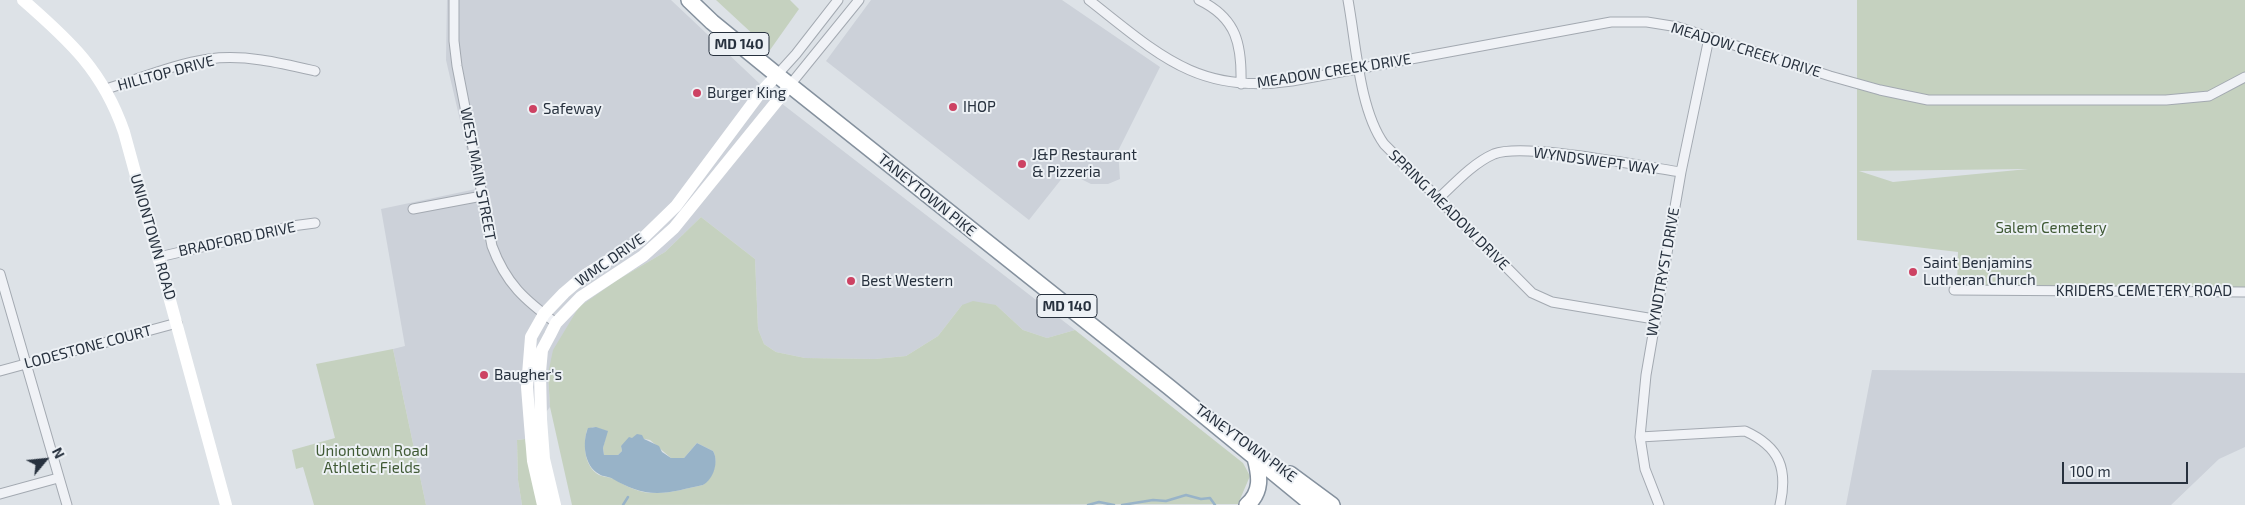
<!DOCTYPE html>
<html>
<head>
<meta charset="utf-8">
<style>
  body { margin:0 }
  #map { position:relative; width:2245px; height:505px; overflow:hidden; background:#dde2e7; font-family:"Exo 2",sans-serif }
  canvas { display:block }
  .north { position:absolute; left:20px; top:435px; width:50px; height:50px; -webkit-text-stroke:4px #edf1f5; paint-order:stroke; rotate:62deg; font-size:14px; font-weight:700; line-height:20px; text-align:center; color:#27313e }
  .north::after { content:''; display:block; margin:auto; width:18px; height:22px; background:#27313e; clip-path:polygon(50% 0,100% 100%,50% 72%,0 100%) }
  .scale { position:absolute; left:2062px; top:462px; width:126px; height:22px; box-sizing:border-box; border:2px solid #27313e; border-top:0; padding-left:6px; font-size:15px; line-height:18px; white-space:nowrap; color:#27313e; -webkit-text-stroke:4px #edf1f5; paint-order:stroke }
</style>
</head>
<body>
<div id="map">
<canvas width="2245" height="505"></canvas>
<div class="north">N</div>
<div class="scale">100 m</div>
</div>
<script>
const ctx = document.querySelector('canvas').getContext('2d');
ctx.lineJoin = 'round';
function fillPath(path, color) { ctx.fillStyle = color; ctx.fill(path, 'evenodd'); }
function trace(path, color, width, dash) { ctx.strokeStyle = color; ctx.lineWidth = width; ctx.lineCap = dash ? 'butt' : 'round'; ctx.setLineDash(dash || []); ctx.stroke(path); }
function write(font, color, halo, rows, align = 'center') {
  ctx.font = font + ' "Exo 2",sans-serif'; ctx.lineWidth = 4; ctx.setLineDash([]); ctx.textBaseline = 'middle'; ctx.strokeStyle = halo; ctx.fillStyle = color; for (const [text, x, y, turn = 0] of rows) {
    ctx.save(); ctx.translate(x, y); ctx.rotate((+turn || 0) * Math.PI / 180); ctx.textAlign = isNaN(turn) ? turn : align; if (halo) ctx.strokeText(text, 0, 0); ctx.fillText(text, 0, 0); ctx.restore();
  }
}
const built = new Path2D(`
  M447 0H671L760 84 759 86 1075 330 1047 338 1023 330 996 305H962L938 336 906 356 875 359 805 358 776 352 764 344 758 329 755 259 701 217 665 252 619 279 548 374 550 407 525 439 517 440 518 480 522 505H426L393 349 405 346 381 209 476 189 446 60Z
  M871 0H1062L1160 67 1118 151 1120 179 1108 184H1091L1067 172 1029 220 826 61Z
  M1872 370 2245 373V447L2219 459 2171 505H1846Z`);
const green = new Path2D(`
  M716 0H790L799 9 770 50Z
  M1857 0H2245V288H1957L1958 252 1857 240ZM2028 169 1893 182 1859 171Z
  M701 217 755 259 758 329 764 344 776 352 805 358 875 359 906 356 938 336 962 305 973 301 996 305 1023 330 1047 338 1075 330 1243 463 1250 476 1238 504 572 505 550 407 548 374 553 350 579 307 619 279 665 252ZM593 427 607 431 603 448 604 455H618L622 451 621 446 634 437 650 440 671 458H684L697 443 713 451C719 461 713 478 703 485 688 488 672 493 657 493 641 494 627 487 614 479 609 477 604 477 599 475 584 467 583 444 587 430Z
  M393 349 426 505H314L303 467 296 469 292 450 335 438 316 364Z
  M525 439 538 505H522L518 480 517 440Z`);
const water = new Path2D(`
  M596 427 608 431 603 448 604 455H618L622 451 621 446 629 437 632 438 637 434 642 435 644 439 659 446 662 452 671 458H684L697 443 713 451C719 461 714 479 703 485 688 488 672 493 657 493 641 493 627 487 613 479 609 476 603 477 599 474 584 466 582 442 588 428Z`);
const stream = new Path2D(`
  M623 505 628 497
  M1088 505 1099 502 1114 505
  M1122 505 1153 500 1166 501 1186 495 1201 499 1210 498 1215 505`);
const minor = new Path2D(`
  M454 0V41L457 66 492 246C506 284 525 300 556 323
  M1089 0C1158 54 1198 95 1292 81L1611 22H1647L1678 27 1830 76 1880 90 1928 100H2166L2209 96 2245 77
  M1199 0C1237 18 1242 45 1241 84
  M1348 0C1356 43 1359 109 1384 144L1532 293 1552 302 1654 319
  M777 75 796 54 838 0
  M790 85 859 0
  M106 89C139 79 174 64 209 59 244 54 281 63 315 71
  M1437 200C1454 184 1473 163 1494 154 1525 142 1644 167 1681 172
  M413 209 482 196
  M159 257 292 226 315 223
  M0 274 67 505
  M1954 290 2245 292
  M0 371 177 323
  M1640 437 1745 431C1780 447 1788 469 1780 505
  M0 494 58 478
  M1659 505 1645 469 1640 437 1646 375 1681 172 1709 38`);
const secondary = new Path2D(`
  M23 0C70 41 103 71 124 132L226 505
  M543 505 533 461 530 425 527 387 531 337 544 314 564 293 585 275 641 240 676 206 761 92 777 75
  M555 505 544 459 541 419 540 372 542 350 550 335 556 323 581 297 643 256 674 228 790 85`);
const trunk = new Path2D(`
  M689 0 712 22 777 75 1169 387 1313 505
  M1290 474 1332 505
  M1247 505C1262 492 1260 476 1255 458`);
const markers = [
  [697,93,5,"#cd4263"],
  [953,107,5,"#cd4263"],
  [533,109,5,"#cd4263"],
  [1022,164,5,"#cd4263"],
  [1913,272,5,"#cd4263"],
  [851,281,5,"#cd4263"],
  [484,375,5,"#cd4263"]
];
const shields = [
  [739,44,60],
  [1067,306,60]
];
const shieldNames = [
  ["MD 140",739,44],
  ["MD 140",1067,306]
];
const streetNames = [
  ["MEADOW CREEK DRIVE",1746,50,17],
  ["MEADOW CREEK DRIVE",1334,71,-9],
  ["HILLTOP DRIVE",166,73,-15],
  ["WYNDSWEPT WAY",1596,161,8],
  ["WEST MAIN STREET",478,174,79],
  ["TANEYTOWN PIKE",927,195,39],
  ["SPRING MEADOW DRIVE",1449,210,45],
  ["UNIONTOWN ROAD",153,237,74],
  ["BRADFORD DRIVE",237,239,-12],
  ["WMC DRIVE",610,260,-35],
  ["WYNDTRYST DRIVE",1663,272,-80],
  ["KRIDERS CEMETERY ROAD",2144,291],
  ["LODESTONE COURT",88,347,-15],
  ["TANEYTOWN PIKE",1246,443,36]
];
const poiNames = [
  ["Burger King",707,93],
  ["IHOP",963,107],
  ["Safeway",543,109],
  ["J&P Restaurant",1032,155],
  ["& Pizzeria",1032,172],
  ["Saint Benjamins",1923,263],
  ["Lutheran Church",1923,280],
  ["Best Western",861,281],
  ["Baugher's",494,375]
];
const parkNames = [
  ["Salem Cemetery",2051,228],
  ["Uniontown Road",372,451],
  ["Athletic Fields",372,468]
];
fillPath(built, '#ccd1d9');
fillPath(green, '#c5d1bf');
fillPath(water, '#98b3c8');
trace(stream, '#98b3c8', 2.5);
trace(minor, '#a3a9b1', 11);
trace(trunk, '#85919e', 18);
trace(minor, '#f0f2f6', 9);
trace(secondary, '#fff', 12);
trace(trunk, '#fff', 15);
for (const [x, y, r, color] of markers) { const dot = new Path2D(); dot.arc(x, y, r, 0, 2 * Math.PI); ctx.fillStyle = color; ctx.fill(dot); trace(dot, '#edf1f5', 2); }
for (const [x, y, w] of shields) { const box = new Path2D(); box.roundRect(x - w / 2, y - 11.5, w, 23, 4); ctx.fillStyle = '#edf1f5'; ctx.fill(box); trace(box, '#27313e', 1); }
write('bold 14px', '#27313e', null, shieldNames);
write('15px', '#27313e', '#edf1f5', streetNames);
write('15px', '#27313e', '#edf1f5', poiNames, 'left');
write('15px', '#3f5934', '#edf1f5', parkNames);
</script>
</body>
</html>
